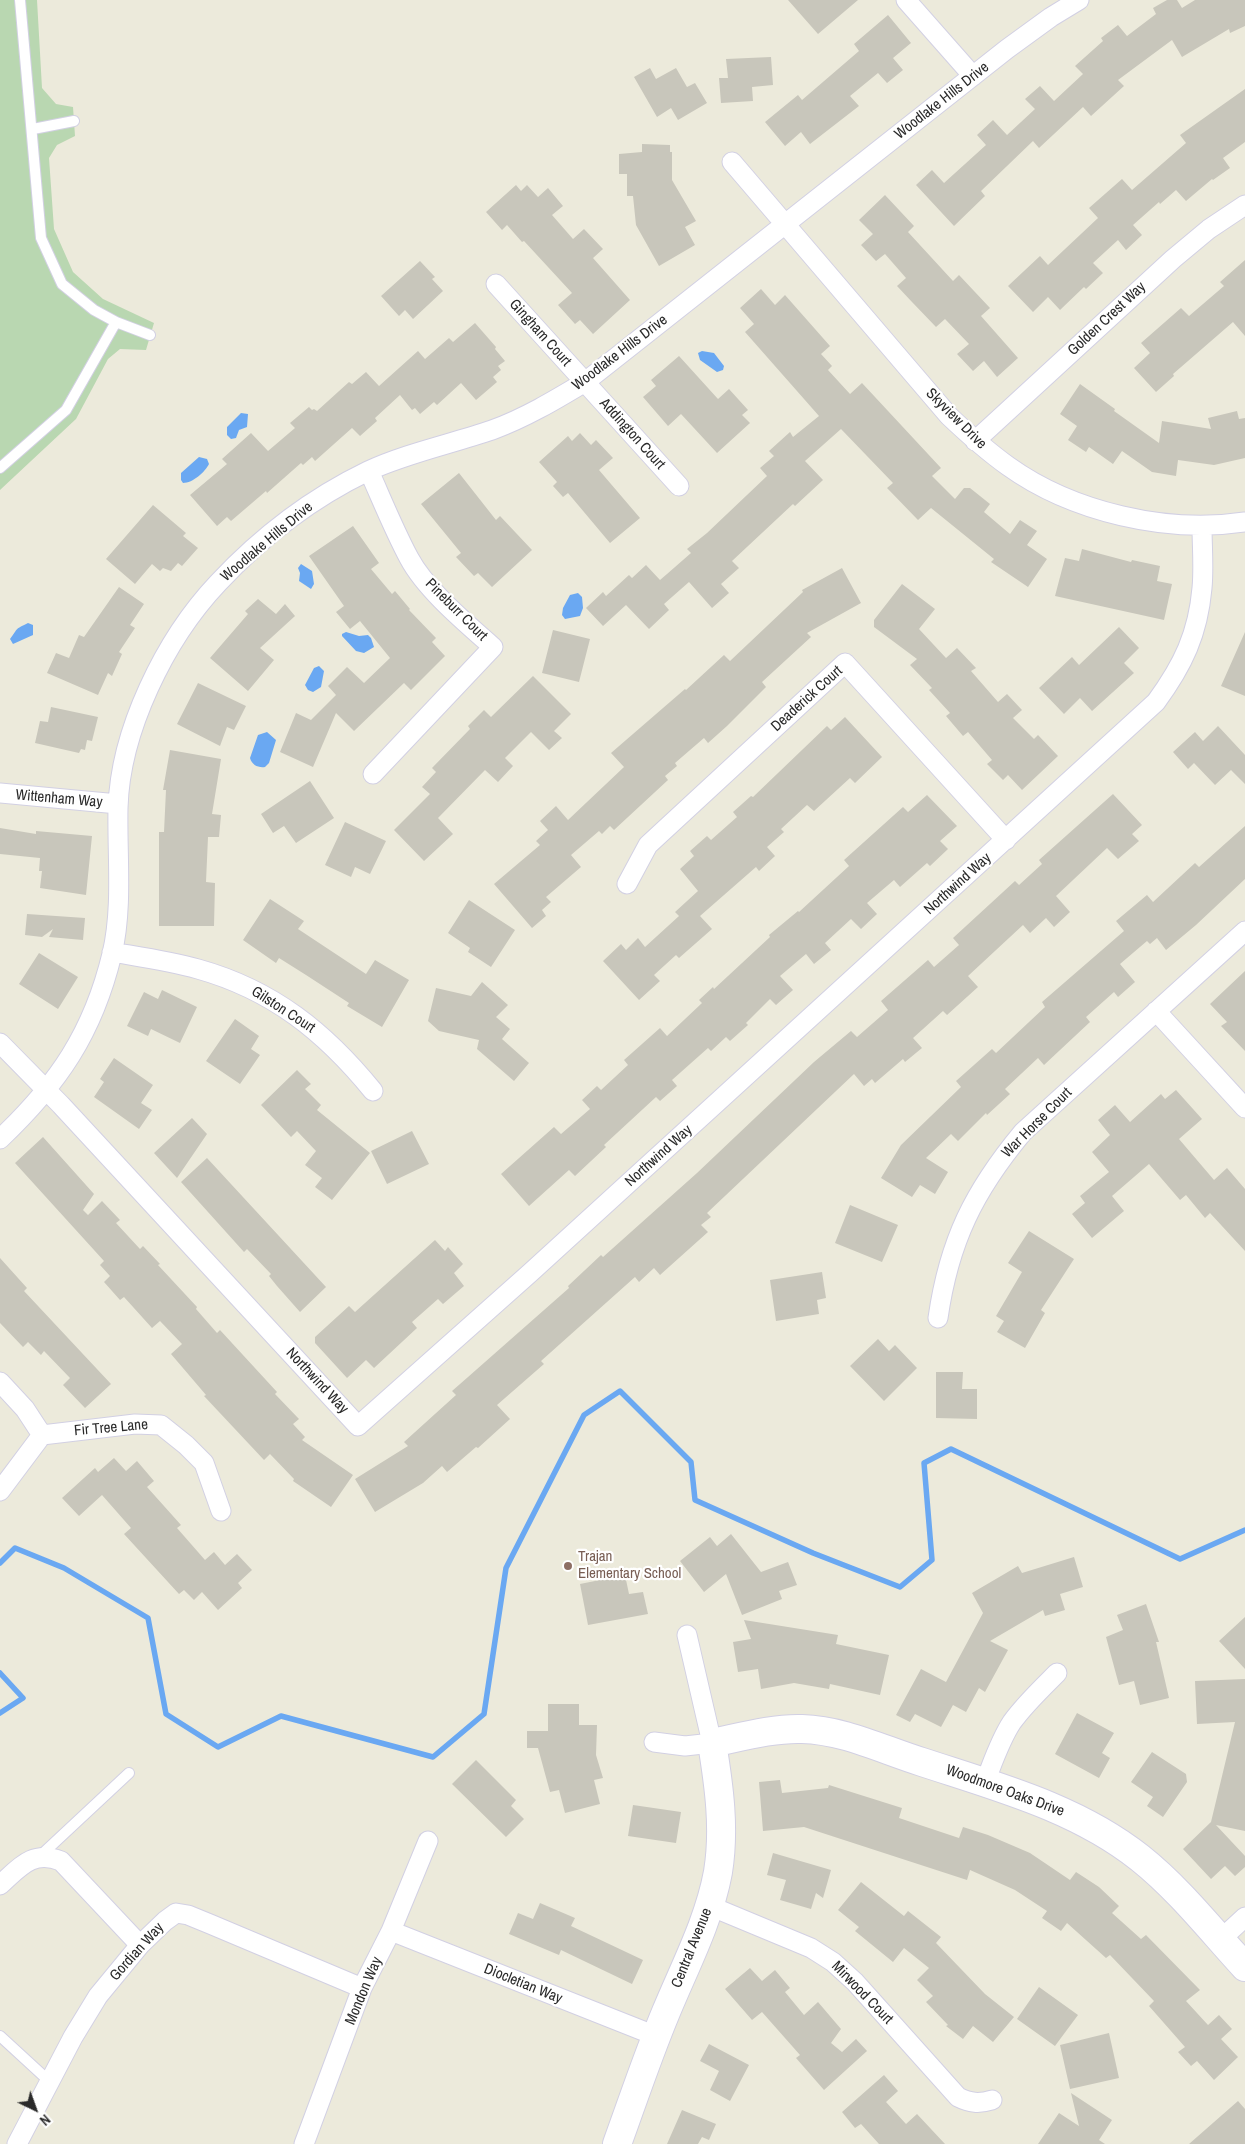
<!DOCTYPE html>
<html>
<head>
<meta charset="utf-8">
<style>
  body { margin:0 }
  #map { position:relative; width:1245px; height:2144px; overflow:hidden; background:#eceadb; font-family:"Archivo Narrow",sans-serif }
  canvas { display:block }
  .north { position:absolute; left:10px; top:2084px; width:50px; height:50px; -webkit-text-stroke:4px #fff; paint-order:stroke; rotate:138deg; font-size:14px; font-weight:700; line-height:20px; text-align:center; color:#2a2a2a }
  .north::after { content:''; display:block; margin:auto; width:18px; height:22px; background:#2a2a2a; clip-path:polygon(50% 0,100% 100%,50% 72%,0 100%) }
</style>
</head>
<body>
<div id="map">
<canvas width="1245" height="2144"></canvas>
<div class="north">N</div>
</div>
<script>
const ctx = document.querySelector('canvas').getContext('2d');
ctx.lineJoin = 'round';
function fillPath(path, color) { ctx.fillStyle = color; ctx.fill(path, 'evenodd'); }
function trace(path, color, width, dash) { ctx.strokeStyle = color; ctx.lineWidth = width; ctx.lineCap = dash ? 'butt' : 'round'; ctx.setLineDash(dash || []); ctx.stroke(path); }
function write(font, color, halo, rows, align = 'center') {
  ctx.font = font + ' "Archivo Narrow",sans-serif'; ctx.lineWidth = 4.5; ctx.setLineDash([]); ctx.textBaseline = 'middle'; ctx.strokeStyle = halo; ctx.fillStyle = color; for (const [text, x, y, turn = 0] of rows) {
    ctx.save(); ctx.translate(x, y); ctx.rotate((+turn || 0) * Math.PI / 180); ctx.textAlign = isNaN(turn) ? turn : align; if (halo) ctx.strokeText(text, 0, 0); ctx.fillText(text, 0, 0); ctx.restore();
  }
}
const cemetery = new Path2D(`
  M0 0H37L42 88 56 104 73 107 75 136 57 145 49 158 54 229 73 272 103 299 154 323 146 350 120 349 108 359 76 419 0 490Z`);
const water = new Path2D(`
  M702 351 714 353 724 366 723 370 717 372 700 360 698 353Z
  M241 413 248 414 247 427 239 430 236 438 231 439 227 435V427Z
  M199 457 207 459 209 464C205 472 193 483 183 483L181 480V473Z
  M301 564 312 571 314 584 311 589 299 581 300 573 298 568Z
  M578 593 582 597 583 608 580 616 565 619 562 615 563 608 570 595Z
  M28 623 33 625V635L13 644 10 639C19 627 14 630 28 623Z
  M346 632 359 636 368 635 371 638 374 647 364 653 356 651 342 636V634Z
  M319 666 324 671 321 687 313 692 308 690 305 685 314 668Z
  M267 732 276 740 269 763 265 767C258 768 252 765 250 758L258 735Z`);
const stream = new Path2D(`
  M0 1563 15 1548 64 1568 148 1618 166 1714 218 1747 281 1716 433 1757 484 1714 506 1568 584 1415 620 1391 691 1462 695 1500 813 1553 900 1587 932 1560 924 1463 951 1449 1180 1559 1245 1530
  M0 1673 23 1698 0 1713`);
const building = new Path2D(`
  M788 0H858L818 34Z
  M1167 0H1177L1182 8 1195 0H1245V26L1230 33 1229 29 1182 57 1172 40 1118 80 1124 86 1091 116 1083 107 1039 148 1033 141 981 191 985 196 954 226 916 185 932 170 944 183 986 145 977 135 993 120 1007 135 1035 109 1025 99 1040 86 1054 101 1083 74 1075 66 1103 41 1101 38 1118 25 1127 36 1156 14 1153 8Z
  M888 15 911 43 893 58 903 70 887 83 878 73 850 96 859 106 810 144 801 132 785 146 765 122 798 95 802 100 859 51 854 44Z
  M771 57 773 85 752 87 753 101 721 103 719 78H728L726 59Z
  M650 68 656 79 676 68 687 87 695 83 707 103 678 120 671 108 657 117 634 77Z
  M1245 89V142L1223 158 1230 168 1213 180 1212 179 1186 201 1176 190 1160 204 1159 202 1133 225 1142 235 1126 250 1118 240 1093 263 1103 273 1086 289 1084 287 1060 310 1048 297 1033 312 1008 286 1040 256 1048 265 1098 218 1089 208 1122 179 1132 190 1186 143 1180 135Z
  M642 144 670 145V152H672V180L696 221 685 227 695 245 659 266 636 225 633 196H627V174H619V154L642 152Z
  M516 185 521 191 527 185 538 197 548 188 563 206 552 215 573 239 584 229 603 249 593 258 630 300 593 334 580 320 575 324 558 305 572 293 524 241 522 242 507 225 502 230 486 212Z
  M885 195 914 226 908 232 953 281 959 275 990 308 981 316 1018 358 997 377 984 361 973 371 957 354 969 344 945 319 936 327 912 302 897 286 906 278 885 254 876 261 861 245 873 234 859 220Z
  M1245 260V336L1233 322 1173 374 1174 376 1156 392 1134 368 1150 353 1141 343 1181 308 1189 316 1224 286 1220 282Z
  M420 261 435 277 432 279 443 291 413 319 405 310 399 316 381 296Z
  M761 289 775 305 785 295 830 346 821 354 832 366 828 370 850 394 862 383 941 468 932 476 955 499 964 488H970L990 504 984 512 1010 534 1020 520 1037 531 1027 545 1047 559 1028 587 991 562 994 559 931 508 918 520 887 488 893 483 841 429 805 461 823 480 795 506 793 504 732 561 739 568 721 584 729 593 712 608 689 582 664 604 669 610 649 629 626 605 603 626 586 608 603 592 606 596 629 575 632 578 646 565 660 580 667 574 691 553 687 549 707 533 767 476 760 468 774 456 769 451 790 432 793 437 819 416 745 332 754 324 740 308Z
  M475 323 496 347 495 349 505 361 498 366 501 370 493 377 497 382 476 400 461 383 437 405 434 402 420 414 415 408 412 410 400 395 375 418 377 421 360 436 352 428 315 461 312 457 303 465 301 463 267 493 266 491 231 521 227 517 217 526 190 495 227 464 222 459 251 433 268 451 295 428 290 423 309 407 312 410 314 409 317 411 349 382 352 384 366 372 379 386 418 351 425 359 449 338 453 342Z
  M679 356 718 399 729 389 748 410 742 415 750 423 717 453 681 414 668 426 643 397 656 386 651 380Z
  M1080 384 1115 409 1114 411 1159 443 1162 421 1211 429 1208 418 1237 411 1239 419 1245 418V458L1214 465 1178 460 1176 476 1152 472 1122 451 1113 464 1089 447 1086 452 1068 440 1077 426 1060 414Z
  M580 433 591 445 596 440 613 458 599 470 640 518 610 543 568 493 563 497 553 486 557 482 539 462 568 436 572 441Z
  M459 473 496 520 500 516 532 550 492 587 478 573 474 576 456 557 461 553 421 504Z
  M153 505 186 533 183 536 198 548 182 566 178 563 171 571 163 568 160 571 152 564 135 584 106 559Z
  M353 526 379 563 371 569 392 594 395 591 410 609 409 610 436 638 432 642 445 656 411 690 404 683 354 731 336 713 313 767 280 752 296 713 311 720 336 695 328 686 347 667 364 683 390 658 360 621 350 629 336 612 344 606 309 556Z
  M1082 549 1131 562 1132 560 1160 566 1157 581 1172 584 1164 620 1055 596 1065 558 1079 561Z
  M842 568 861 603 807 633 811 637 762 682 766 687 727 726 708 743 704 738 675 763 677 766 665 776 668 780 614 830 610 826 602 834 599 831 571 855 581 867 546 897 551 902 542 910 546 916 532 928 494 884 540 845 536 841 548 830 540 821 556 806 568 820 624 767 611 753 685 689 686 690 724 655 730 661 803 592 802 590Z
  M902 584 935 609 919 629 946 658 957 648 976 668 971 671 998 702 1007 694 1022 710 1013 718 1034 739 1038 735 1058 756 1022 790 1008 775 1003 780 987 764 992 760 968 732 963 736 946 716 950 713 929 690 932 688 910 665 917 659 874 627V620Z
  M119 587 144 604 130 625 135 628 119 652 122 654 112 676 108 673 98 695 47 673 56 653 69 658 79 635 84 637Z
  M258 599 276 614 285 604 295 616 260 648 274 660 248 691 210 658 248 614 245 611Z
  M1119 627 1139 648 1124 663 1134 673 1092 711 1080 698 1064 714 1039 688 1072 657 1079 665Z
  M553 630 590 639 579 682 542 673Z
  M1245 632V696L1221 686Z
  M533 676 571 714 554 731 562 738 549 750 531 732 505 758 513 766 498 782 485 770 438 818 453 834 424 861 394 830 430 794 422 787 436 772 432 768 470 729 468 726 484 710 491 717Z
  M198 683 246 706 234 730 227 727 220 746 177 724Z
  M51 707 98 717 92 741 87 740 85 750 81 749 79 753 35 743 40 721 48 722Z
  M845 717 882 757 855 783 850 778 814 811 807 805 781 829 784 832 767 847 775 856 759 871 756 867 700 916 712 929 679 958 676 955 654 975 660 981 639 1000 603 961 621 944 626 950 638 938 645 947 679 916 675 912 698 891 680 869 694 856 690 851 707 836 711 840 737 817 733 812 751 796 753 797 827 726 831 730Z
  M1218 726 1245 755V784L1231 770 1215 785 1194 763 1188 769 1173 752 1195 732 1203 741Z
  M170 750 221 759 212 814 221 815 219 837H208L206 882 215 883 214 926H159V832H164L166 790H163Z
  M310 781 334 818 296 843 284 826 273 833 261 814Z
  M1113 794 1142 825 1132 834 1139 841 1118 859 1107 848 1056 896 1070 912 1054 927 1046 918 1030 933 1023 925 968 976 978 987 947 1015 943 1011 913 1038 922 1048 905 1062 903 1059 875 1083 872 1079 864 1086 854 1074 707 1213 711 1217 701 1225 708 1232 660 1275 654 1268 639 1282 635 1277 541 1361 544 1364 497 1405 510 1419 478 1448 476 1447 447 1472 442 1466 423 1483 375 1512 355 1479 408 1446 404 1442 456 1395 452 1391 468 1377 569 1288 568 1286 601 1255 603 1257 697 1173 814 1062 851 1031 857 1037 888 1010 881 1001 928 960 934 967 959 945 953 938 1015 881 1019 885 1042 864 1039 860Z
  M927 795 957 826 940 841 948 849 930 866 927 863 900 887 894 880 867 903 877 914 861 929 851 919 825 943 831 950 814 964 806 954 780 976 793 990 776 1005 770 999 746 1023 748 1025 730 1041 726 1037 711 1051 708 1048 672 1080 677 1086 660 1101 656 1097 604 1145 606 1147 575 1176 569 1170 529 1206 501 1174 554 1127 561 1134 590 1109 582 1100 597 1086 601 1090 628 1065 624 1060 660 1028 667 1036 702 1003 699 1000 713 987 714 989 770 937 769 935 798 911 799 912 849 866 844 860 903 807 908 812Z
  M345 822 386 841 370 874 355 867 351 877 325 865Z
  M1245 826V879L1196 925 1166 950 1157 938 1150 944 1147 941 1120 964 1135 982 1118 997 1114 992 1086 1017 1090 1022 1044 1065 1038 1058 1005 1089 1010 1094 987 1115 986 1113 958 1141 951 1134 926 1158 948 1172 935 1194 920 1185 912 1197 881 1178 901 1145 961 1087 956 1081 992 1049 996 1053 1045 1007 1042 1002 1124 931 1116 921 1147 895 1153 902 1195 863 1199 867Z
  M0 828 36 834V831L92 836 86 895 40 888 42 871H39L40 858 0 854Z
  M270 899 304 921 298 929 366 974 375 960 409 980 382 1027 347 1006 349 1003 306 975 279 958 276 963 243 940Z
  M469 900 515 930 491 967 468 952 470 948 448 933Z
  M27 914 85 918 83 940 49 937 53 929 42 937 25 935Z
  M39 953 78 977 58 1009 19 984Z
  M1245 971V1051L1221 1026 1227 1022 1210 1004Z
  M482 982 508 1005 496 1017 510 1029 502 1039 529 1063 514 1081 477 1049 479 1040 439 1031 428 1021 436 988 471 996Z
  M162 990 197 1007 180 1043 151 1029 148 1036 127 1026 144 992 158 999Z
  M235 1019 259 1036 251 1049 260 1055 240 1084 206 1061Z
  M114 1058 153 1085 141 1103 152 1110 139 1129 94 1097 104 1082 100 1079Z
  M297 1070 311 1084 305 1089 321 1105 317 1110 370 1153 332 1200 315 1187 322 1178 305 1165 316 1151 297 1131 291 1137 261 1105Z
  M1176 1090 1202 1119 1179 1139 1214 1180 1227 1168 1245 1189V1251L1210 1213 1205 1218 1186 1195 1180 1200 1149 1164 1112 1196 1124 1211 1092 1238 1072 1214 1085 1203 1080 1196 1109 1172 1092 1152 1110 1135 1098 1120 1115 1105 1130 1122 1161 1094 1165 1099Z
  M192 1118 207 1134 177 1178 154 1153Z
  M412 1131 429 1164 387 1184 371 1151Z
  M43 1137 94 1194 83 1210 88 1215 102 1201 120 1220 116 1223 140 1249 143 1246 160 1264 158 1265 197 1307 196 1309 217 1333 220 1330 277 1392 275 1394 299 1419 293 1424 305 1437 302 1440 353 1475 331 1507 293 1481 294 1479 270 1454 264 1460 204 1396 206 1395 171 1354 182 1344 160 1321 152 1328 124 1297 120 1300 104 1282 110 1276 100 1265 104 1261 15 1163Z
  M207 1158 326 1287 300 1312 277 1286 269 1276 271 1274 247 1249 244 1252 181 1182Z
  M850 1205 898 1225 882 1262 835 1243Z
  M1029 1231 1074 1259 1041 1310 1045 1313 1025 1348 997 1332 1004 1321 996 1316 1022 1272 1008 1263Z
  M435 1240 445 1251 448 1247 463 1264 454 1273 464 1286 443 1304 438 1299 412 1322 417 1328 374 1368 366 1360 347 1378 315 1343V1337L349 1306 355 1312Z
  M0 1258 27 1288 24 1291 111 1384 85 1408 63 1385 70 1378 44 1351 41 1355 28 1342 23 1347 0 1323Z
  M822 1272 826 1298 817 1300 819 1314 776 1321 770 1280Z
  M878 1339 889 1351 895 1345 917 1368 884 1401 850 1366Z
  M936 1372H963L962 1389H977V1419L936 1418Z
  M114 1458 126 1471 137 1461 154 1481 147 1487 181 1525 177 1528 205 1560 214 1552 225 1565 237 1554 252 1570 238 1583 242 1588 218 1610 202 1592 194 1600 184 1590 179 1594 124 1534 131 1528 102 1495 79 1516 62 1498 95 1468 98 1472Z
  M731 1534 761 1572 788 1562 797 1585 779 1591 782 1599 742 1615 726 1574 704 1592 680 1561 710 1537 717 1546Z
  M1074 1557 1083 1587 1060 1594 1065 1610 1045 1616 1043 1610 990 1641 1008 1650 985 1692 979 1688 966 1712 953 1705 941 1727 915 1714 910 1722 896 1715 921 1669 946 1682 983 1613 972 1593 1018 1566 1022 1573Z
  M625 1575 629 1594 643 1592 648 1614 588 1625 580 1584Z
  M1146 1604 1159 1642H1156L1169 1698 1140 1705 1134 1681 1119 1685 1106 1637 1123 1630 1117 1615Z
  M1245 1617V1669L1219 1641Z
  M744 1620 838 1635 836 1644 889 1655 880 1695 830 1684 829 1689 794 1683 761 1689 758 1669 738 1672 733 1642 751 1639Z
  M1245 1679V1831L1216 1825 1245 1856V1867L1235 1876 1225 1866 1211 1879 1183 1849 1211 1822 1235 1722 1197 1724 1195 1681Z
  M548 1704H579V1725H597L596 1755 603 1778 594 1780 600 1804 565 1813 559 1790 550 1792 538 1748H527V1731H548Z
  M1077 1713 1114 1733 1102 1753 1110 1758 1099 1778 1055 1754Z
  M1152 1752 1186 1774 1187 1782 1163 1817 1147 1806 1153 1797 1131 1782Z
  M476 1760 516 1800 511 1806 524 1819 506 1837 452 1784Z
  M780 1780 782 1793 828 1788 829 1785 902 1808 899 1818 959 1838 963 1827 988 1835 1030 1853 1070 1880 1076 1872 1099 1887 1119 1906 1112 1913 1141 1939 1146 1935 1200 1990 1186 2001 1208 2025 1219 2015 1232 2029 1221 2039 1238 2057 1214 2080 1197 2061 1191 2066 1178 2052 1185 2047 1149 2006 1154 2001 1110 1955 1106 1958 1067 1923 1061 1931 1042 1918 1047 1911 1015 1890 970 1870 967 1880 804 1827 763 1831 759 1782Z
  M633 1805 681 1812 676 1843 628 1836Z
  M773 1853 831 1870 823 1898 816 1893 811 1909 780 1900 786 1880 767 1875Z
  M861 1882 904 1916 908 1911 941 1937 936 1943 985 1994 1014 2017 993 2042 973 2026 963 2039 946 2026 948 2025 926 2002 933 1996 917 1980 929 1968 904 1948 893 1962 855 1931 859 1927 838 1910Z
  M540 1903 575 1918 571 1926 643 1960 632 1984 561 1950 559 1955 509 1934 518 1913 533 1919Z
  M750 1968 762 1981 775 1970 790 1988 785 1992 804 2015 818 2002 841 2029 831 2043 842 2052 856 2039 867 2051 824 2090 796 2058 800 2055 762 2012 752 2020 725 1989Z
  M1039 1987 1078 2015 1055 2046 1017 2019Z
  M1109 2033 1119 2078 1070 2089 1060 2045Z
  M709 2044 749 2065 730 2101 710 2090 719 2071 700 2061Z
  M884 2075 898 2091 886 2102 906 2124 917 2114 945 2144H879L861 2124 855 2128 842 2112Z
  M1071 2093 1112 2120 1099 2140 1105 2144H1038L1059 2113 1079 2126Z
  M1238 2101 1245 2109V2144H1189Z
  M682 2110 716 2124 709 2140 702 2137 698 2144H667Z`);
const lane = new Path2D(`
  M20 0 41 238 62 284 94 310 116 322 150 335
  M33 129 74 121
  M0 468 66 410 116 322
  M39 1857 129 1773
  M0 2036 49 2081`);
const street = new Path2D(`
  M906 0 973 76
  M732 162 949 416C968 434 987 451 1008 466 1072 512 1167 534 1245 522
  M496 284 679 486
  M975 441 1173 259 1209 229 1245 205
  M369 471C382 500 394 530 409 558 426 590 466 623 493 647L373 774
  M0 793 118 804
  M627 884 648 845 845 663 1006 840
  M112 952C141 957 170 961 198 969 273 990 325 1032 373 1091
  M1156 1011 1245 1108
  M0 1043 61 1105 358 1426 530 1273 1156 702C1183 665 1198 634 1202 588 1204 568 1202 546 1202 526
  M0 1139C58 1084 93 1033 112 954 123 908 117 856 118 808 120 731 165 639 218 583 260 538 312 498 368 471 407 453 451 444 492 430 525 418 555 400 585 382L1007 49 1051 17 1079 0
  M938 1318C949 1241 974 1191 1023 1132L1245 931
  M0 1382 25 1409 42 1435 0 1491
  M42 1435 135 1424 161 1425 186 1445 204 1463 221 1511
  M654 1742 685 1746 712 1743 687 1635
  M985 1782C993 1762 1000 1740 1012 1722 1025 1704 1042 1688 1057 1673
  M0 1885C20 1867 32 1850 61 1861L140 1945
  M710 1906 811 1948 833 1962 855 1982 958 2097C970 2103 979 2104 992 2100
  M391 1931 656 2036
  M1220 1940 1245 1917
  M17 2144 73 2037 98 1996 140 1945 165 1921 176 1913 188 1915 210 1924 362 1988
  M304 2144 362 1988 391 1931 428 1841`);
const secondary = new Path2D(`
  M617 2144C633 2100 648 2055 666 2012 685 1966 709 1921 718 1872 725 1829 719 1786 712 1743 741 1737 773 1728 802 1729 844 1730 883 1750 922 1762 998 1787 1077 1808 1140 1858 1179 1889 1211 1930 1245 1967`);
const markers = [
  [568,1566,5,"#8d6e63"]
];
const streetNames = [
  ["Woodlake Hills Drive",942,101,-38],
  ["Golden Crest Way",1107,319,-43],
  ["Gingham Court",540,333,48],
  ["Woodlake Hills Drive",620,353,-37],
  ["Skyview Drive",956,419,45],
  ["Addington Court",632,434,48],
  ["Woodlake Hills Drive",267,542,-40],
  ["Pineburr Court",456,610,45],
  ["Deaderick Court",807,699,-42],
  ["Wittenham Way",59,799,5],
  ["Northwind Way",958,884,-42],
  ["Gilston Court",283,1010,33],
  ["War Horse Court",1037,1123,-45],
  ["Northwind Way",659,1156,-42],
  ["Northwind Way",317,1381,47],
  ["Fir Tree Lane",111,1428,-5],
  ["Woodmore Oaks Drive",1005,1791,20],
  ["Central Avenue",692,1948,-68],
  ["Gordian Way",137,1952,-48],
  ["Diocletian Way",523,1984,22],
  ["Mondon Way",364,1991,-67],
  ["Mirwood Court",862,1993,46]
];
const educationNames = [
  ["Trajan",578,1557],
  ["Elementary School",578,1574]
];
fillPath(cemetery, '#b9d7b1');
fillPath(water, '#6aa8f2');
trace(stream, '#6aa8f2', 5.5);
fillPath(building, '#c8c6bb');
trace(lane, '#d2d0e3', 12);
trace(street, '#d2d0e3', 21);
trace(secondary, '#d2d0e3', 30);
trace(lane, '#fff', 10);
trace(street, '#fff', 19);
trace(secondary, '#fff', 28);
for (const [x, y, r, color] of markers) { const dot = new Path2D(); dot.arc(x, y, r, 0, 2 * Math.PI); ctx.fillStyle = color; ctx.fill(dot); trace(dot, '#fff', 2); }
write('15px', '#2a2a2a', '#fff', streetNames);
write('15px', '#785e54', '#fff', educationNames, 'left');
</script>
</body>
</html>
